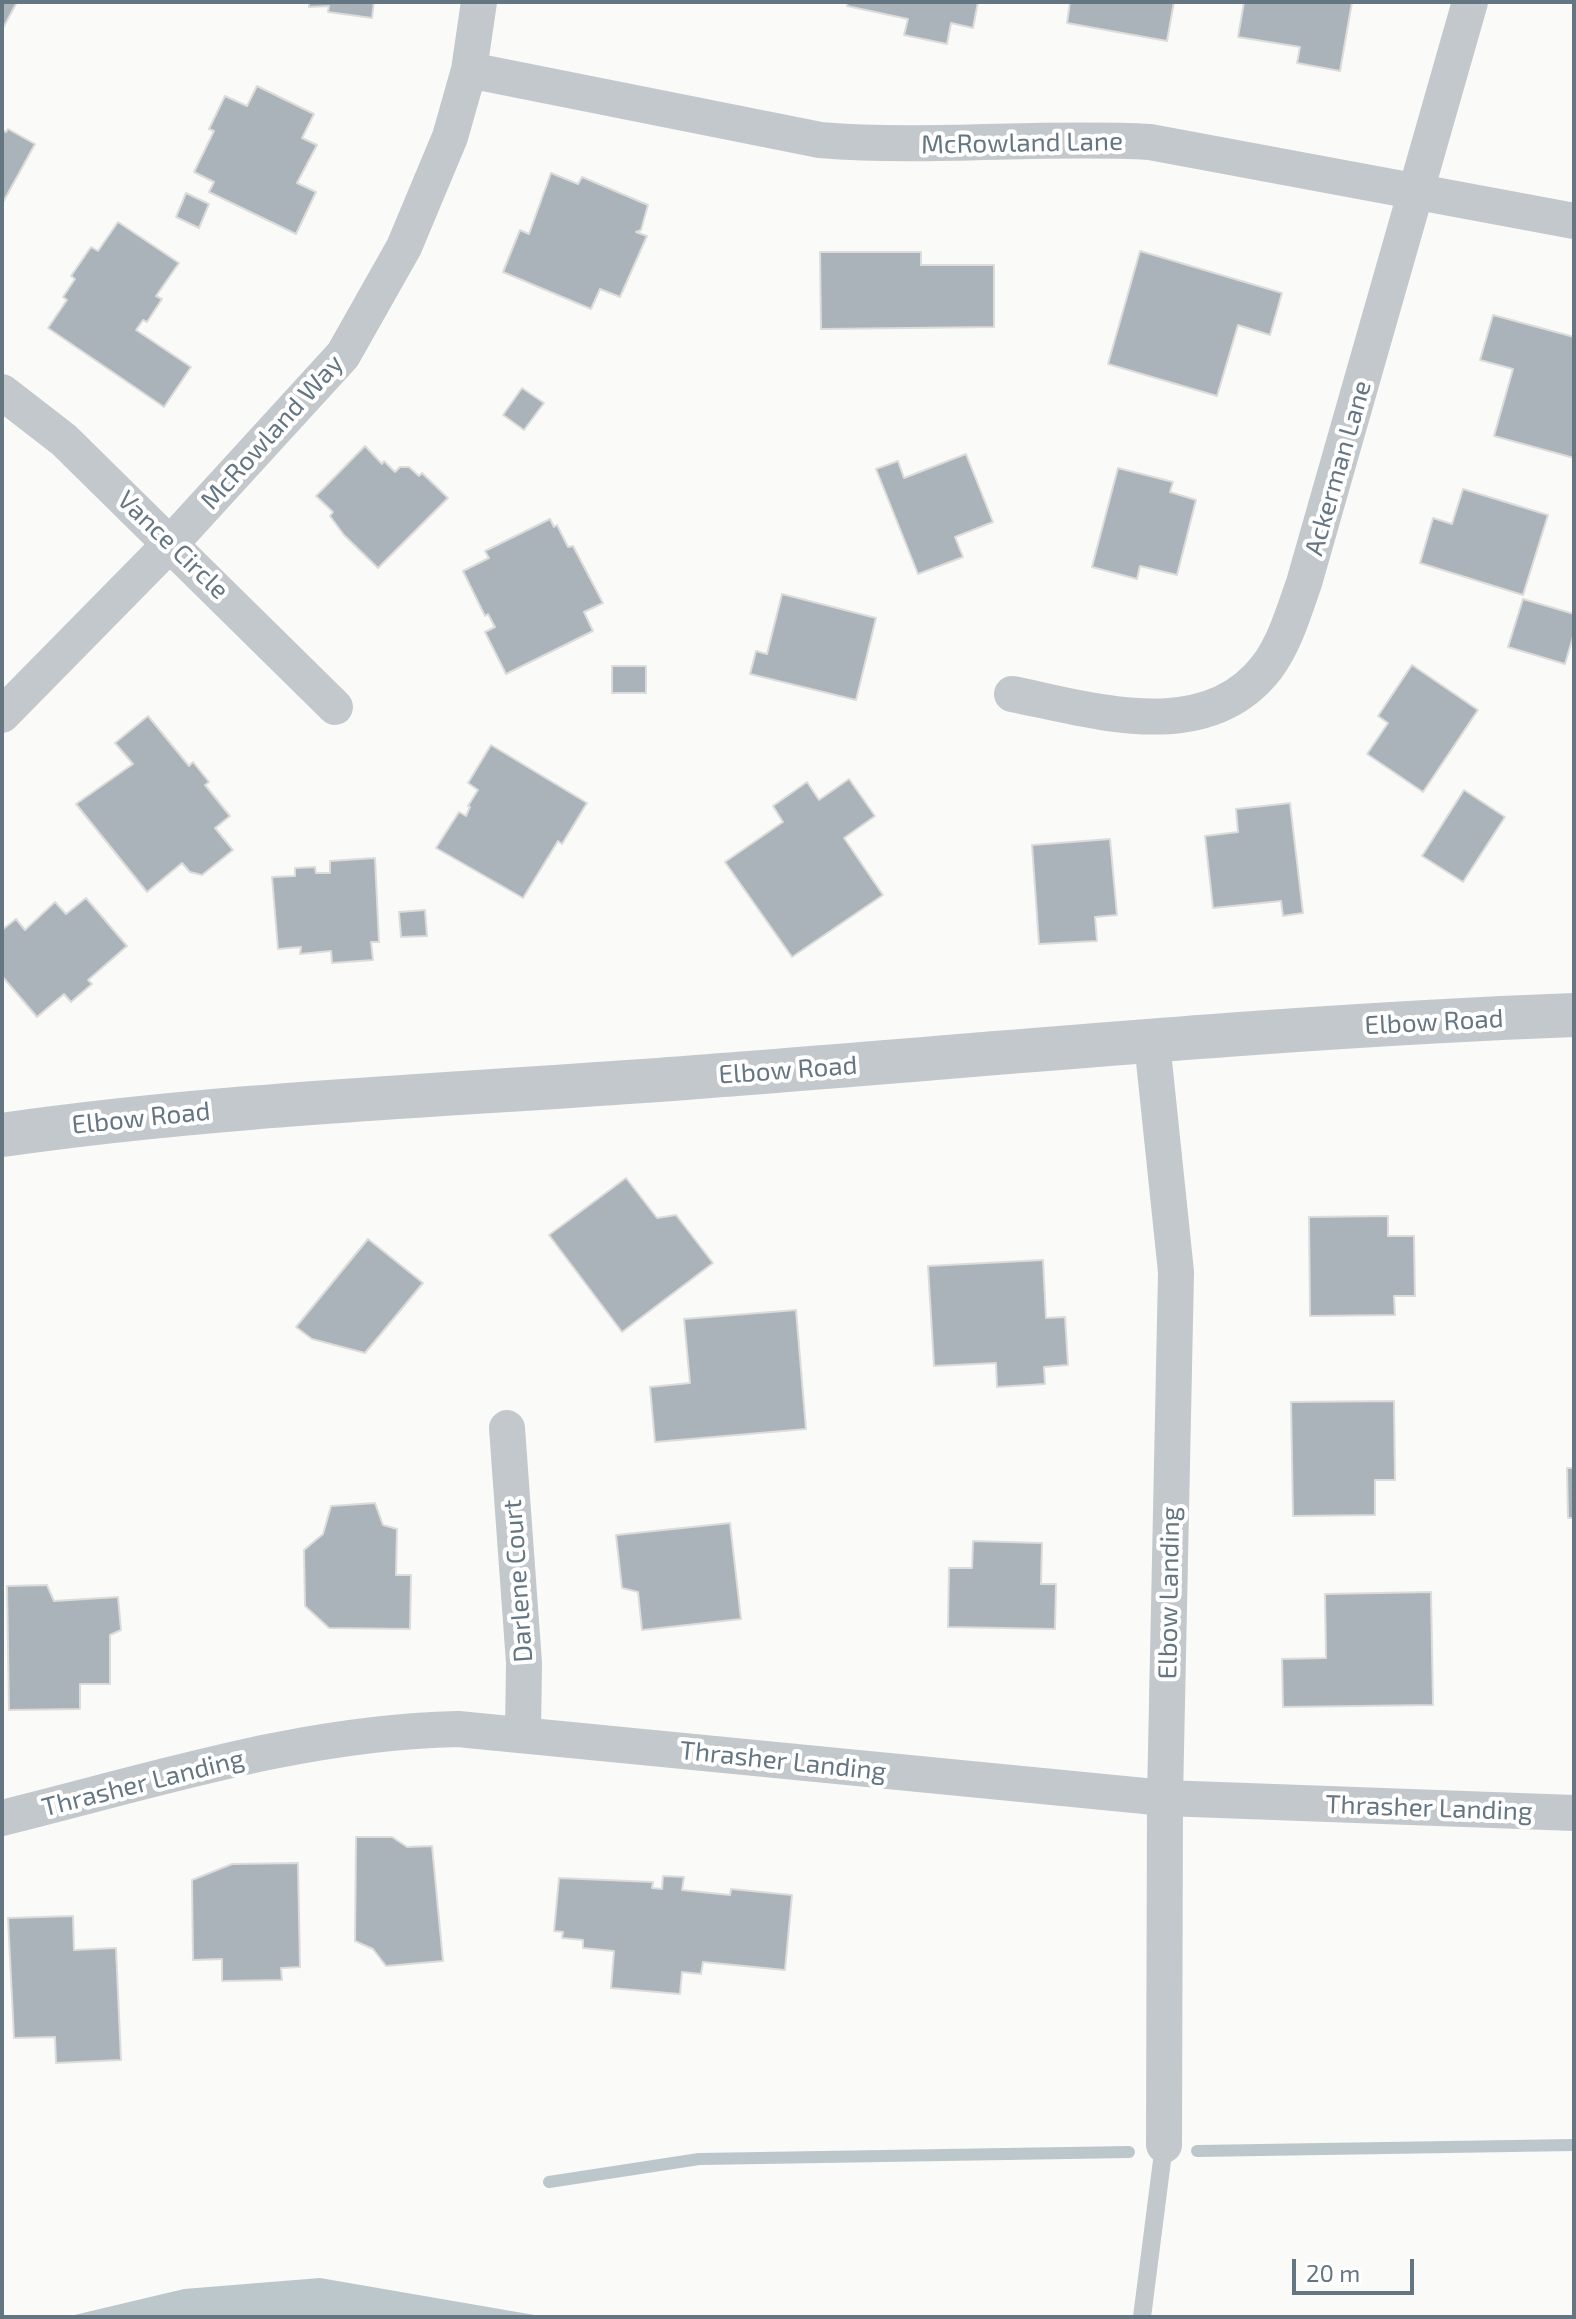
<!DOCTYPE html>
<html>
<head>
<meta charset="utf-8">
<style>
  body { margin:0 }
  #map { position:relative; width:1576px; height:2319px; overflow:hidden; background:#fafaf8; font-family:"Exo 2",sans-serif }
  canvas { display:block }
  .frame { position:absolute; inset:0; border:4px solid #657683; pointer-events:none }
  .scale { position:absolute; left:1292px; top:2259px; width:122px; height:36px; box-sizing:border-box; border:4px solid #657683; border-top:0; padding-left:10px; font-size:24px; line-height:28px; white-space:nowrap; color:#657683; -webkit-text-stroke:6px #fff; paint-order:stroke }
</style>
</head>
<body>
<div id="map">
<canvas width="1576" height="2319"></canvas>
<div class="frame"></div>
<div class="scale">20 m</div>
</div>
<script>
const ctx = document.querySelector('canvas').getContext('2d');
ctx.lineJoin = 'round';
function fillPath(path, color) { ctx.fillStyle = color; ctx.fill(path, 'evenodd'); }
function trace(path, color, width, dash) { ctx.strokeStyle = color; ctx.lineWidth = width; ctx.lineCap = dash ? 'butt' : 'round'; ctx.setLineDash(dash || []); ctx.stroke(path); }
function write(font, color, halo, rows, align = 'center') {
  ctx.font = font + ' "Exo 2",sans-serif'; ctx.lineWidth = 8; ctx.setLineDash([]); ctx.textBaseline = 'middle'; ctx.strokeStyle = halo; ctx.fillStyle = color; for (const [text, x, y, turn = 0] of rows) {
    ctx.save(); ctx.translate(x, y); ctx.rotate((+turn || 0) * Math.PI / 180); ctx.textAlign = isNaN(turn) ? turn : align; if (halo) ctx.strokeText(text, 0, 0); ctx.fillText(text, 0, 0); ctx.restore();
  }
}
const water = new Path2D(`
  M320 2278 546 2317H66L184 2289Z`);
const stream = new Path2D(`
  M1197 2151 1574 2145
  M549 2182 699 2159 1129 2152`);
const building = new Path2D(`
  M2 2H17L2 30Z
  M305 2H374L372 18 328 12 329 6 309 7V3Z
  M848 2H978L973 28 951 23 947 44 904 35 908 19 847 6Z
  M1070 2H1174L1167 41 1067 23Z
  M1244 2H1352L1340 71 1297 63 1300 47 1238 37Z
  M257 86 314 114 302 138 317 145 297 183 316 192 296 234 209 192 214 182 194 172 214 131 209 129 225 96 247 106Z
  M8 129 35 144 2 204V130L6 132Z
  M551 173 578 184 582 177 648 205 641 230 636 232 647 236 620 297 600 289 591 309 503 272 520 230 529 234Z
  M186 193 209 204 199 228 176 217Z
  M118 222 179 263 156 296 162 299 147 322 143 320 136 330 191 367 164 407 48 328 67 300 63 297 75 279 71 276 91 247 98 251Z
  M1140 251 1282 293 1270 335 1238 325 1217 396 1108 364Z
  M820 252H921V265H994V327L821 329Z
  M1493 315 1574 337V458L1494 436 1513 369 1480 360Z
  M522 388 544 403 524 430 503 415Z
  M365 446 382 464 384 461 395 472 400 467H409L419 476 422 473 448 498 378 568 344 535 330 516 333 512 316 496Z
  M966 454 993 522 955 537 963 557 918 574 876 469 898 461 904 478Z
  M1118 468 1173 482 1170 492 1196 500 1177 575 1140 566 1137 579 1092 567Z
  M1463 489 1548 515 1523 595 1420 563 1433 518 1452 524Z
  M550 519 554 527 557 525 568 547 573 546 603 603 584 612 593 631 506 674 485 632 495 627 488 614 485 616 463 571 489 558 485 551Z
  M782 594 876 618 856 700 750 674 756 651 767 654Z
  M1523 599 1574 614V633L1565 664 1508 647Z
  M1412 665 1478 710 1423 792 1367 754 1388 723 1378 716Z
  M612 666H646V693H612Z
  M148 716 189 766 193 762 209 782 205 785 230 816 215 828 233 850 202 875 190 872 182 863 147 892 76 804 133 764 115 743Z
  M491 745 587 803 562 844 558 841 523 898 436 848 459 812 466 816 470 807 468 806 478 790 468 783Z
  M849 779 875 816 844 838 883 895 792 957 725 862 783 822 773 806 807 782 819 800Z
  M1464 790 1505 817 1463 882 1422 856Z
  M1290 803 1303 913 1283 916 1281 901 1213 908 1205 836 1238 832 1236 809Z
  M1110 839 1117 915 1095 917 1097 941 1039 944 1032 845Z
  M375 858 379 942H371L373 960 332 963 331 951 300 954 301 947 278 949 272 877 295 876V868L315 867 316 873H330V861Z
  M86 898 127 946 88 980 92 984 71 1002 64 994 37 1017 2 976V930L16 919 25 930 55 902 66 914Z
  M425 910 427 936 401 937 399 912Z
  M626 1178 657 1218 676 1215 713 1263 622 1332 549 1235Z
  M1388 1216V1236H1414L1415 1296H1394L1395 1315 1310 1316 1309 1217Z
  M368 1239 423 1283 365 1353 312 1339 296 1327Z
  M1043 1260 1046 1318 1065 1317 1068 1365 1044 1367 1045 1384 997 1387 996 1363 934 1366 928 1266Z
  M796 1310 806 1429 655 1442 650 1387 690 1383 684 1319Z
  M1394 1401 1395 1480H1375V1515L1293 1516 1291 1402Z
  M1567 1468H1574V1518H1568Z
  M375 1503 383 1525 397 1529 396 1575H411L410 1629 329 1628 305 1606 304 1550 323 1534 331 1506Z
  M730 1523 741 1619 642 1630 638 1592 622 1588 616 1535Z
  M973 1541 1042 1543 1041 1584H1056L1055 1629 948 1627 949 1568H972Z
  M47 1585 54 1601 118 1597 121 1630 110 1635V1684H80V1709L9 1710 7 1586Z
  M1431 1592 1433 1705 1283 1707 1282 1659 1326 1658 1325 1594Z
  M356 1837H392L407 1847 432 1846 443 1961 386 1966 373 1949 355 1941Z
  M298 1863 300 1967 281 1968 282 1980 222 1981V1959L193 1960 192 1880 232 1864Z
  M663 1876 684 1877 682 1890 730 1895 731 1889 792 1895 785 1970 703 1962 701 1974 682 1972 680 1994 611 1988 614 1951 583 1948V1940L562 1938 563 1932 554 1931 559 1878 653 1882 652 1888 662 1889Z
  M73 1916 74 1950 116 1948 121 2060 56 2063 55 2037 14 2038 8 1918Z`);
const service = new Path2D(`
  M1142 2317 1164 2145`);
const minor = new Path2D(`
  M469 70 820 140C930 149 1040 136 1150 142L1574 221
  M2 392 64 440 335 707
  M1012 694C1093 710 1206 747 1267 667 1285 643 1294 611 1304 583L1470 2
  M2 715 172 542 343 355 404 247 450 137 469 70 479 2
  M1152 1042 1176 1272 1165 1798 1164 2145
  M507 1428 524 1663 523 1734
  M2 1818C152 1781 302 1732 458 1729L1165 1798 1574 1813`);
const tertiary = new Path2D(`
  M2 1135C232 1102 465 1095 697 1077 989 1055 1281 1026 1574 1015`);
const streetNames = [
  ["McRowland Lane",1022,143,-1],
  ["McRowland Way",272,432,-48],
  ["Ackerman Lane",1338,468,-74],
  ["Vance Circle",173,545,44],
  ["Elbow Road",1434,1022,-3],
  ["Elbow Road",788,1070,-4],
  ["Elbow Road",141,1118,-6],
  ["Darlene Court",518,1581,-94],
  ["Elbow Landing",1169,1593,-89],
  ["Thrasher Landing",783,1761,6],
  ["Thrasher Landing",143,1783,-14],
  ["Thrasher Landing",1429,1808,2]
];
fillPath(water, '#bbc7cb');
trace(stream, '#bbc7cb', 12);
fillPath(building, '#aab3b9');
trace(building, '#dcdcda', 2);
trace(service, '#c3c8cc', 18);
trace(minor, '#c3c8cc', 36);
trace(tertiary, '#c3c8cc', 44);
write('26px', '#657683', '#fff', streetNames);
</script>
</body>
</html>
